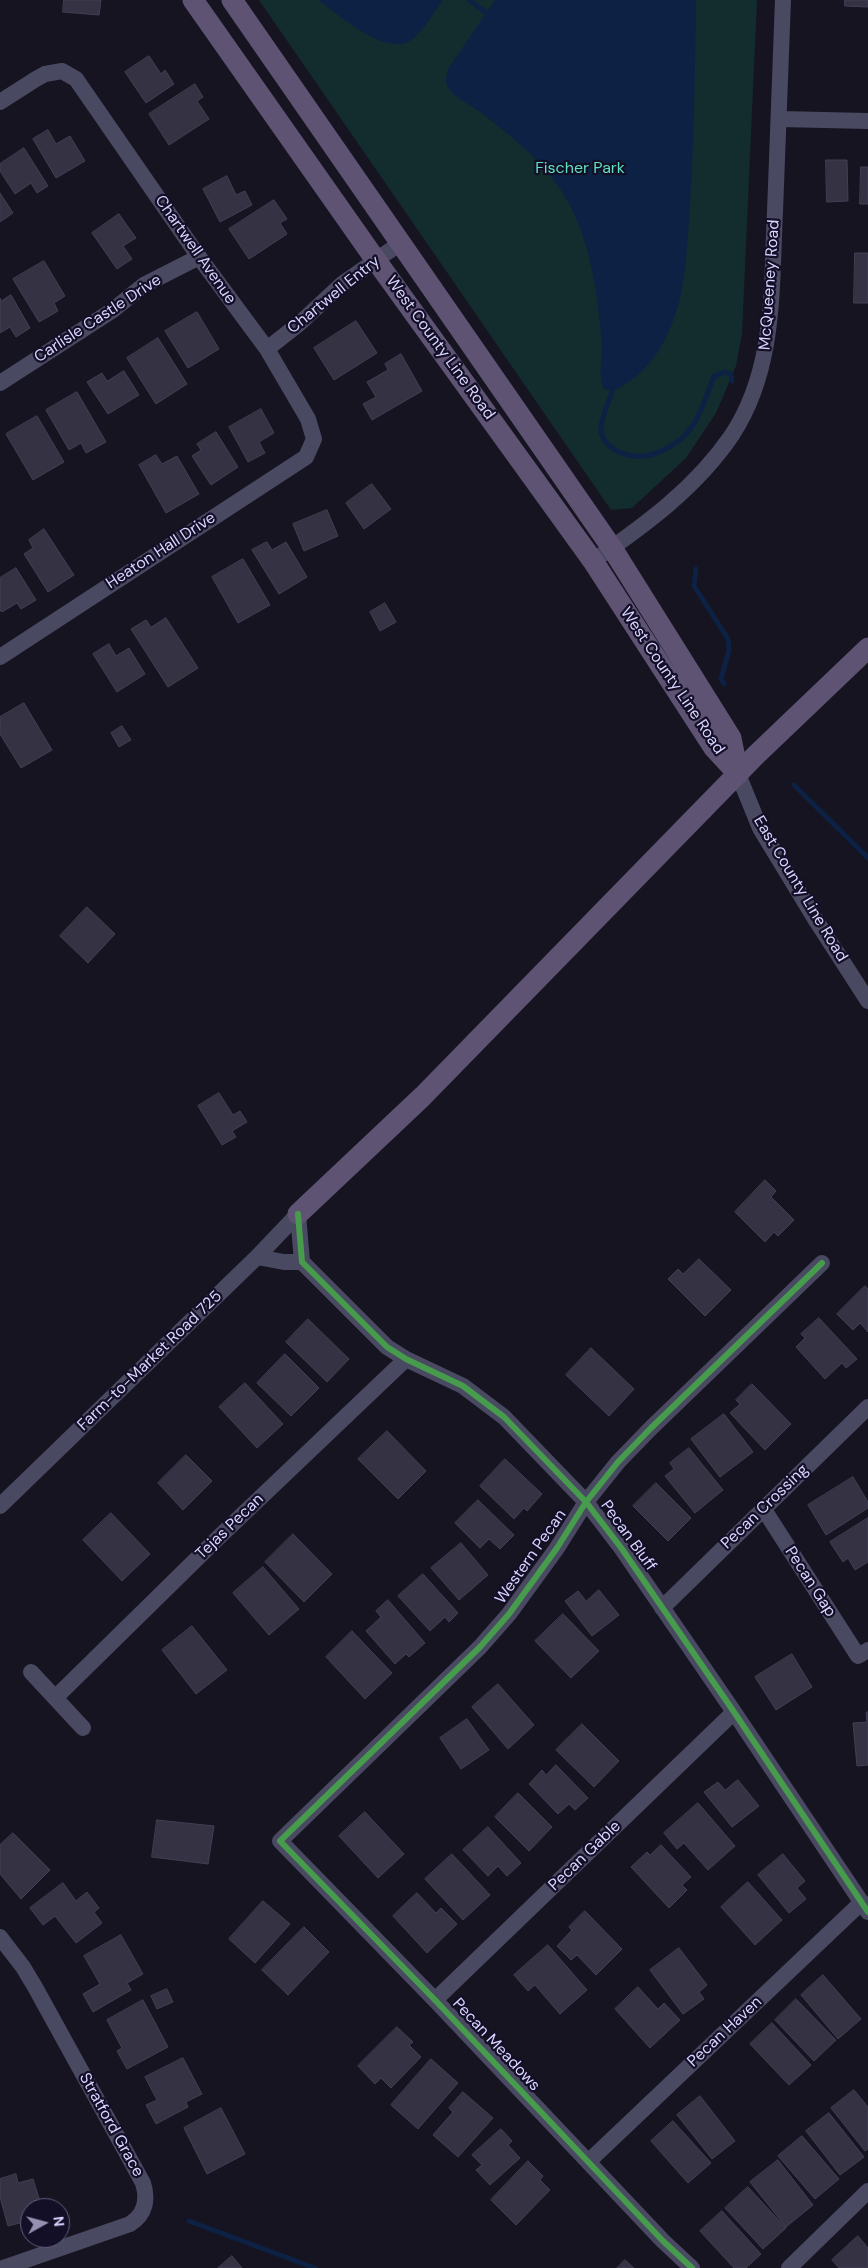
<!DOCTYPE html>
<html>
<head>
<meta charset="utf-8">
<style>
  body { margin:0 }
  #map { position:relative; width:868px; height:2268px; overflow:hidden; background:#161421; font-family:"DM Sans",sans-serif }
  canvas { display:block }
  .north { position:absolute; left:20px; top:2198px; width:50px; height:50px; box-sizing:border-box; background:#130f26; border:1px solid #625e7d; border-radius:50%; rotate:83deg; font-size:14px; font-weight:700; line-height:20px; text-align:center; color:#d9d4ff }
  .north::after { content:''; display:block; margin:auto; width:18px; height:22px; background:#9591b1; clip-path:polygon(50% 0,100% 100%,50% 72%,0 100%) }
</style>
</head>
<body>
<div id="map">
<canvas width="868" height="2268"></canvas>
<div class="north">N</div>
</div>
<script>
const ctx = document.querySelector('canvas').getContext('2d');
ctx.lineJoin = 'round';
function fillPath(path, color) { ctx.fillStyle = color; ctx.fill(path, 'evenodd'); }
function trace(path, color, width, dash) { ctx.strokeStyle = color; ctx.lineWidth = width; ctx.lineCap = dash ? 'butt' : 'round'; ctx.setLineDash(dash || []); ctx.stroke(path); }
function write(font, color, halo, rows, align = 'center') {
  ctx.font = font + ' "DM Sans",sans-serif'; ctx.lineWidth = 4.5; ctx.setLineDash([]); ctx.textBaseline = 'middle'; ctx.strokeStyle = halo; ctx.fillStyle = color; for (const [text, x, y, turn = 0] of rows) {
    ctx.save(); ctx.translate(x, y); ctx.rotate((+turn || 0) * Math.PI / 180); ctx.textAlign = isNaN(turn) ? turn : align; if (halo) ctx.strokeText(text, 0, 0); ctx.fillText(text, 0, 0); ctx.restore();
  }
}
const green = new Path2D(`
  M259 0H757L742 334 736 366 716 413 686 458 632 508 611 510Z`);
const water = new Path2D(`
  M318 0H443C434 12 426 27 415 37 391 62 339 15 318 0Z
  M495 0H696C695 74 694 148 689 221 686 251 686 283 676 312 668 337 656 361 634 378 624 386 617 392 604 389 597 374 603 360 602 344 597 289 589 224 553 179 533 153 506 132 480 112 471 105 456 99 450 90 444 83 446 76 448 69Z`);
const stream = new Path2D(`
  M469 0 491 16
  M614 386C611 398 600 419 601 430 602 441 610 447 619 452 646 465 681 446 695 422 703 408 708 391 714 376L725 372 731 374 732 381
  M696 569 694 586 728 639 729 650 721 679 724 684
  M794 785 868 858
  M189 2221 315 2268`);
const building = new Path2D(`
  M64 0H101L99 15 63 12Z
  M845 0H868V7L845 6Z
  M149 56 161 74 165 70 174 84 146 103 125 72Z
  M195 84 203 97 197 101 209 119 169 145 149 114Z
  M48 130 56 144 70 136 85 161 56 178 33 139Z
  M24 148 48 186 37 193 31 183 15 194 0 171V164Z
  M826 160H847L848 201 827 202Z
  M861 167H868V204H860Z
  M227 176 236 195 245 191 252 205 220 222 203 189Z
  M0 193 13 213 0 222Z
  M274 200 287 219 280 223 287 234 249 259 229 229Z
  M119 214 136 238 123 246 132 259 117 269 92 233Z
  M855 253H868V303H854Z
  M44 261 65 296 54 303 58 311 39 322 13 279Z
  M11 295 30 328 16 337 10 327 0 333V298L1 301Z
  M197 312 219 349 188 368 165 331Z
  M356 321 377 353 334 380 314 348Z
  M158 338 187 384 156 404 127 358Z
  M401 354 422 391 372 420 363 404 376 397 367 382 388 370 385 364Z
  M124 371 139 395 108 414 87 382 102 373 107 381Z
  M77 392 106 442 86 453 81 443 69 450 46 410Z
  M261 409 274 433 259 442 265 453 248 462 229 427Z
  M37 416 64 462 33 480 6 434Z
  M216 432 238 467 211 485 192 456 201 450 197 444Z
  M156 455 162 464 177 456 199 494 166 513 139 465Z
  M372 484 391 509 364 529 346 503Z
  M327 510 338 536 304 551 293 524Z
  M44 529 74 575 48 592 24 554 33 548 29 540Z
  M267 542 272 550 286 542 307 577 279 594 252 550Z
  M243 559 270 605 238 623 212 577Z
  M16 568 36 600 21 609 17 603 2 612 0 610V578Z
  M385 603 396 622 380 631 370 612Z
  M166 618 198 668 168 687 131 629 146 620 151 627Z
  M109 644 116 656 129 648 145 674 117 692 93 654Z
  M24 703 52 750 21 768 0 734V717Z
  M122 726 131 740 119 747 111 733Z
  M87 907 115 934 88 963 60 936Z
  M219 1093 233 1115 240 1111 247 1122 232 1131 236 1137 222 1145 198 1106Z
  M765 1180 776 1191 771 1197 794 1220 778 1236 774 1232 765 1242 735 1212Z
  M699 1259 731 1290 705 1316 668 1279 678 1269 683 1274Z
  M865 1286 868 1289V1332L860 1323 853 1330 837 1314Z
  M819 1318 857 1359 846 1368 842 1363 825 1379 796 1347 805 1338 801 1334Z
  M308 1319 349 1359 327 1382 286 1342Z
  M591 1348 634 1389 609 1416 566 1375Z
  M285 1354 319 1388 291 1416 257 1383Z
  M245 1383 283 1424 257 1448 219 1407Z
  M752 1384 791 1424 765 1450 730 1413 740 1404 736 1400Z
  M724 1414 753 1452 720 1477 691 1439Z
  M387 1431 426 1471 398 1499 358 1459Z
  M689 1448 723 1490 695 1513 665 1476 674 1469 670 1463Z
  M186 1455 212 1481 183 1510 158 1483Z
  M505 1459 542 1494 527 1511 524 1508 514 1519 480 1486Z
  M853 1477 868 1502V1508L826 1535 808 1505Z
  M656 1483 691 1518 668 1541 633 1506Z
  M478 1500 514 1535 500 1549 489 1539 480 1548 455 1523Z
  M111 1513 150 1554 122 1581 83 1540Z
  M868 1518V1562L855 1570 848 1558 843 1562 830 1542Z
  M293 1534 332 1574 304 1602 265 1562Z
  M461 1543 488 1575 459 1600 431 1568Z
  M263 1567 299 1609 269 1635 233 1593Z
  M423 1574 458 1613 449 1622 445 1617 430 1631 398 1596Z
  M599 1590 619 1615 592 1636 565 1601 578 1591 586 1601Z
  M388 1600 425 1643 409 1657 406 1654 395 1664 366 1631 381 1617 376 1611Z
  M563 1614 599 1651 571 1678 535 1641Z
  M192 1626 227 1670 196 1694 162 1650Z
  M352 1631 392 1673 365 1699 326 1657Z
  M792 1654 812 1687 776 1710 755 1677Z
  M498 1684 534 1725 508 1749 472 1707Z
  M868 1712V1765L857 1766 853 1723 867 1722 866 1713Z
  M467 1719 489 1750 461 1769 440 1738Z
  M582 1724 619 1761 594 1787 556 1750Z
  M556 1765 588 1798 575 1810 569 1804 558 1814 529 1784 542 1770 546 1775Z
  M738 1780 759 1806 732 1827 704 1792 718 1782 725 1790Z
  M518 1793 552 1827 529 1851 495 1817Z
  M698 1803 735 1846 708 1870 684 1843 677 1849 664 1833Z
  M365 1812 404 1854 378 1878 339 1836Z
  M157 1820 214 1826 208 1864 152 1857Z
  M488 1827 521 1863 507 1876 498 1866 488 1876 463 1850Z
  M13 1833 50 1870 21 1899 0 1874V1845Z
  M661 1845 691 1877 682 1885 687 1890 669 1908 631 1867 647 1852 650 1855Z
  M452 1854 490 1895 463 1920 425 1879Z
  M783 1854 805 1881 797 1888 806 1899 789 1913 758 1875Z
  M748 1882 782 1920 755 1945 721 1907Z
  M63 1883 76 1901 87 1892 99 1908 94 1912 102 1923 76 1943 55 1916 43 1925 30 1908Z
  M417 1893 436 1913 441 1908 457 1924 427 1953 393 1916Z
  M263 1901 290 1924 255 1963 229 1939Z
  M585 1911 622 1949 596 1975 577 1955 571 1960 557 1946 572 1930 569 1927Z
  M304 1927 329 1952 288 1995 262 1970Z
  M121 1935 143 1974 127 1983 131 1990 93 2012 83 1994 100 1984 84 1956Z
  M548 1945 587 1990 560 2014 535 1985 528 1991 514 1975Z
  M679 1948 707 1985 699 1992 704 1999 683 2014 650 1970Z
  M823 1975 861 2019 838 2039 801 1995Z
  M638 1987 658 2009 664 2003 680 2020 650 2048 615 2009Z
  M167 1989 173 2002 157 2009 151 1996Z
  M796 1999 836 2040 814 2061 775 2020Z
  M143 2000 168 2047 127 2069 117 2051 122 2048 107 2020Z
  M772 2023 811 2065 789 2085 750 2044Z
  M397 2027 413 2042 409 2045 421 2057 391 2088 381 2078 375 2084 358 2066Z
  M183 2058 202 2094 186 2102 188 2107 156 2124 146 2105 157 2100 145 2077Z
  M431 2059 458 2083 418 2129 391 2105Z
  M854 2090 868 2107V2149L865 2151 831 2108Z
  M463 2092 493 2118 458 2157 433 2135 453 2112 449 2108Z
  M700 2096 735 2141 712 2159 677 2115Z
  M221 2108 245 2154 207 2174 184 2128Z
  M829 2113 864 2157 840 2175 806 2131Z
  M673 2121 711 2163 688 2183 651 2141Z
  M501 2129 512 2141 508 2145 520 2158 490 2185 476 2170 482 2165 472 2155Z
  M802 2136 839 2179 815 2199 778 2156Z
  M778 2160 813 2205 786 2227 750 2182Z
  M528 2161 543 2176 540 2180 550 2190 516 2225 491 2200Z
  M16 2174 18 2183 33 2179 42 2208H30V2224L28 2221 8 2226 0 2197V2179Z
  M748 2187 786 2228 763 2249 725 2208Z
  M722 2211 761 2254 746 2268H734L700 2231Z
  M858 2236 868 2248V2268H839L832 2260Z
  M232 2256 242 2268H218Z
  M625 2260 634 2268H617Z`);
const minor = new Path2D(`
  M0 102 36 79 45 74 62 71 76 79 199 257 267 349 308 419 314 439 306 457 0 657
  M780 119 868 121
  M267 349 300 323 342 284 402 242
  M0 383 113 310 144 285 199 257
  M593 561C645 525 696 488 732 435 776 368 771 288 775 212 778 141 780 71 783 0
  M738 774 760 828 817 922 868 1001
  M298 1214 302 1262 387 1347 406 1359 463 1386 504 1417 586 1502 622 1549 734 1712 868 1912
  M257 1257 284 1262H302
  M0 1506 257 1257 298 1214
  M763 1508 858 1656 868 1650
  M662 1608 868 1407
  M31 1672 83 1728
  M56 1697 219 1537 406 1359
  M0 1937 23 1967 35 1987 143 2183C148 2199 146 2214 130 2224L3 2268
  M435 2000 734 1712
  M588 2162 862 1902
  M692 2268 663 2241 435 2000 280 1841 480 1647 509 1614 557 1548 586 1502 618 1462 651 1428 822 1263
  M789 2268 868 2191`);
const major = new Path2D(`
  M193 0 375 259 593 561 714 748 738 774
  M232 0 612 548 731 738 738 773
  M298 1214 423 1096 755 756 868 648`);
const cycleway = new Path2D(`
  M298 1214 302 1262 387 1347 406 1359 463 1386 504 1417 586 1502 622 1549 734 1712 868 1912
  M692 2268 663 2241 435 2000 280 1841 480 1647 509 1614 557 1548 586 1502 618 1462 651 1428 822 1263`);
const parkNames = [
  ["Fischer Park",580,169]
];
const streetNames = [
  ["Chartwell Avenue",195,250,55],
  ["McQueeney Road",770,285,-86],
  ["Chartwell Entry",334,295,-39],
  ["Carlisle Castle Drive",98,319,-33],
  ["West County Line Road",440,348,54],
  ["Heaton Hall Drive",161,551,-33],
  ["West County Line Road",672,681,56],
  ["East County Line Road",800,889,59],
  ["Farm-to-Market Road 725",150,1361,-44],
  ["Pecan Crossing",765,1507,-44],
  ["Tejas Pecan",230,1527,-44],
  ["Pecan Bluff",628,1536,54],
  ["Western Pecan",531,1557,-55],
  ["Pecan Gap",810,1582,57],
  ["Pecan Gable",585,1856,-44],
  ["Pecan Haven",725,2032,-43],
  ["Pecan Meadows",496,2045,47],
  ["Stratford Grace",111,2125,61]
];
fillPath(green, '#132c2d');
fillPath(water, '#0d2144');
trace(stream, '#0d2144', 5);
fillPath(building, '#343243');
trace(building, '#433f54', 1);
trace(minor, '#4a4962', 16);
trace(major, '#5e5373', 21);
trace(cycleway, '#469c4c', 6);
write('16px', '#5fe0c0', '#130f26', parkNames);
write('16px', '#d9d4ff', '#130f26', streetNames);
</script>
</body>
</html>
